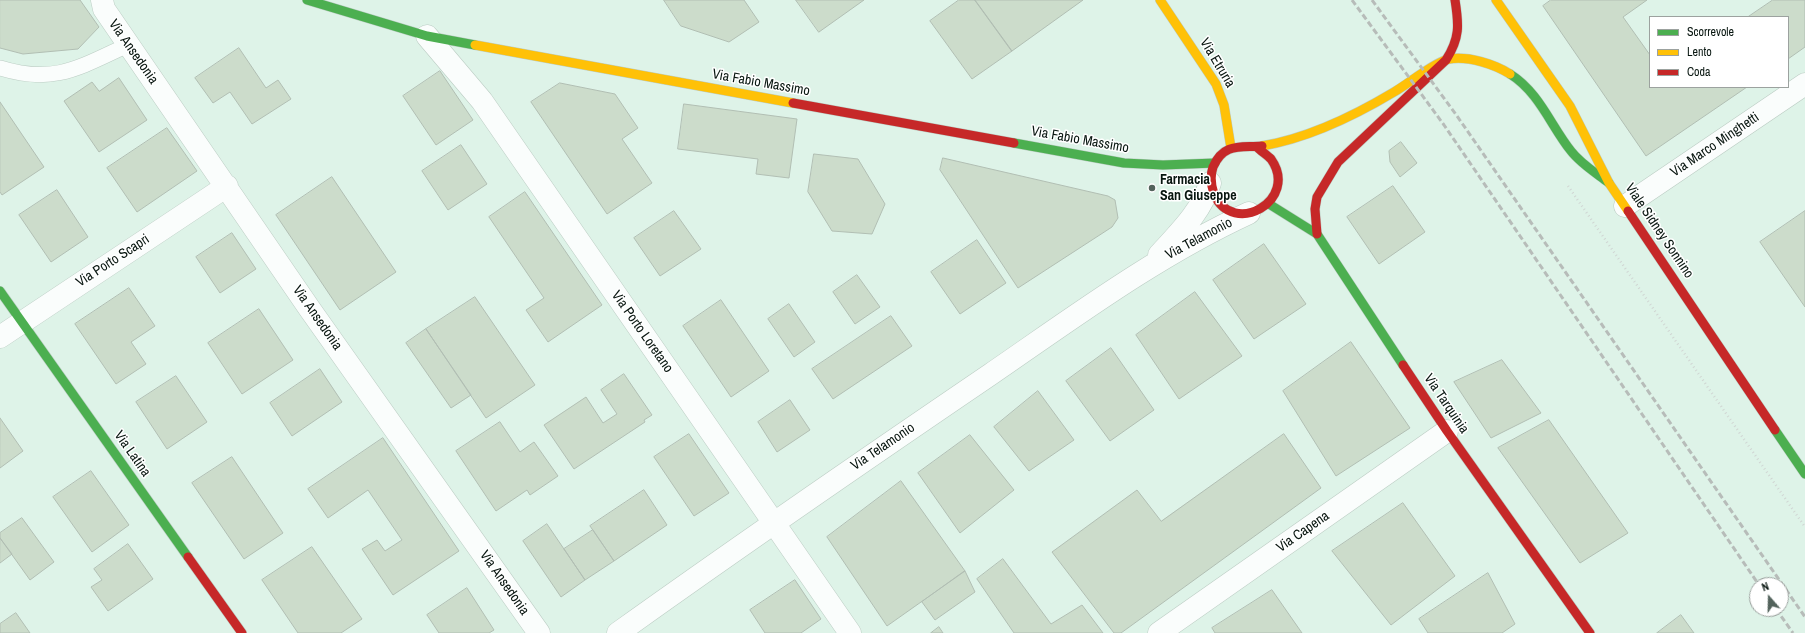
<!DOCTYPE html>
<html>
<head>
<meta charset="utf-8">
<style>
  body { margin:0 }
  #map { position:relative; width:1805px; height:633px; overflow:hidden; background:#def3e8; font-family:"Archivo Narrow",sans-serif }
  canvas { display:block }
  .legend { position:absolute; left:1649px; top:16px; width:140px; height:72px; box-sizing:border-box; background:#fff; border:1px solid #9ca29f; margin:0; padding:5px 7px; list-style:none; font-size:12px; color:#081610 }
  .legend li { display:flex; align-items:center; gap:8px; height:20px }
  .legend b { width:20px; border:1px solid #9ca29f }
  .north { position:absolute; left:1749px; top:577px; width:40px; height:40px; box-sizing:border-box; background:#fff; border:1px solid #9ca29f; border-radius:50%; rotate:340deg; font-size:11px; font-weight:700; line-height:16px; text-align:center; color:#081610 }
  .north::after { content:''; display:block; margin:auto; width:14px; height:18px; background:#53635c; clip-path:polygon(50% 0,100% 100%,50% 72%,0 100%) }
</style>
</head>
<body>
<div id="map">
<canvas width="1805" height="633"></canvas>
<ul class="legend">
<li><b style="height:5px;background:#4caf50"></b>Scorrevole</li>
<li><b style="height:5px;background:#ffc107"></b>Lento</li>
<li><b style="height:5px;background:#c62828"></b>Coda</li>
</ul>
<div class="north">N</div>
</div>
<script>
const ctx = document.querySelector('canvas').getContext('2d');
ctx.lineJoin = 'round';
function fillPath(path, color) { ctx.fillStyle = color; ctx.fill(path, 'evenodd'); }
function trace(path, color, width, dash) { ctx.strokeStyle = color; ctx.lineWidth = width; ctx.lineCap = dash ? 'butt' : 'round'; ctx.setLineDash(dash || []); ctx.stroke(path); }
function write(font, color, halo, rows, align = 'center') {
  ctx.font = font + ' "Archivo Narrow",sans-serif'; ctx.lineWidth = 3; ctx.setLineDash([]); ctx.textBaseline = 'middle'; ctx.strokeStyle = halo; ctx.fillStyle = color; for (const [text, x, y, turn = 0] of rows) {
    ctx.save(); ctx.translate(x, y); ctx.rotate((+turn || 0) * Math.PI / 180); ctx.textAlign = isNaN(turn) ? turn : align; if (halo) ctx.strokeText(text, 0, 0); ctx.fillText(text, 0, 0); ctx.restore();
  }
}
const building = new Path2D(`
  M0 0H80L99 27 78 49 23 54 0 48Z
  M664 0H744L759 22 729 42 681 26Z
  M796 0H864L819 32Z
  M959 0H975L1012 51 972 79 930 21Z
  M975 0H1083L1012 51Z
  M1551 0H1647L1623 17 1650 55V87H1747L1646 156 1543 6Z
  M1773 0H1805V47L1788 59V17H1748Z
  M239 48 266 88 278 80 291 99 252 124 230 92 213 103 195 78Z
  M440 71 473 120 436 145 403 96Z
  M119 78 147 120 99 152 64 101 92 82 99 91Z
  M560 83 615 94 638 128 622 139 652 183 607 214 531 102Z
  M0 102 44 167 2 195 0 192Z
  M684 104 797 119 789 178 756 174 758 159 678 149Z
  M167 128 197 171 137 212 107 168Z
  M1401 142 1417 163 1400 177 1390 162 1389 151Z
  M461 145 487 184 448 210 422 171Z
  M814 154 858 159 885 204 872 234 832 231 808 192Z
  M943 158 1108 196 1115 200 1118 218 1112 227 1018 288 940 170Z
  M332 177 396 272 340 310 276 215Z
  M1393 186 1425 232 1379 264 1347 217Z
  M57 190 88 237 51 262 19 215Z
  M525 192 602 305 548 342 526 310 544 298 489 217Z
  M674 211 701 249 660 276 634 238Z
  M1805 211V307L1760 242Z
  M232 233 256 269 220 293 196 257Z
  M977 240 1006 283 960 314 931 272Z
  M1264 244 1306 304 1254 339 1213 280Z
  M857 275 880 307 855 324 833 292Z
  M129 288 155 326 131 342 146 364 116 384 75 324Z
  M1195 292 1242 356 1179 399 1136 335Z
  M475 297 535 385 486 418 426 329Z
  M721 300 769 371 731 397 683 326Z
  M789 304 815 342 794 357 768 319Z
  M259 309 293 360 242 394 208 343Z
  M891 316 912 346 833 399 812 369Z
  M426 329 471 395 451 408 406 343Z
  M1351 342 1410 428 1336 476 1283 391Z
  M1111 348 1154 410 1110 441 1066 381Z
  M1502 360 1541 413 1491 438 1454 382Z
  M320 369 342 402 292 436 270 403Z
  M624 374 652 415 644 420 645 422 574 469 544 425 586 397 603 423 617 414 601 390Z
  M176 376 207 422 167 449 136 402Z
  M1038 391 1074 440 1029 471 994 427Z
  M790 400 810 430 777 452 758 422Z
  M0 418 23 451 0 468Z
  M1549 420 1628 533 1580 563 1498 448Z
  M500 422 520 452 534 442 558 476 530 495 527 490 496 511 456 451Z
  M689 434 729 493 694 516 654 457Z
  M1284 434 1321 488 1121 633H1114L1052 552 1137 490 1161 521Z
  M970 435 1014 490 960 533 918 473Z
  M383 438 459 551 393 595 362 549 377 540 385 551 402 540 368 490 328 518 308 489Z
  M232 457 283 533 244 559 192 483Z
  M91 471 129 525 92 552 53 497Z
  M901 481 965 571 887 626 827 537Z
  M644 490 667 525 614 561 590 526Z
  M1403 503 1455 576 1391 625 1332 551Z
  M22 518 54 562 30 580 0 538V533Z
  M547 524 585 580 561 597 523 541Z
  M593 530 614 561 585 580 564 549Z
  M0 538 12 554 0 563Z
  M128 544 153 579 108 611 91 587 102 580 94 569Z
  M312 547 362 619 341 633H298L262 580Z
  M1003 559 1051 624 1082 605 1103 633H1014L977 579Z
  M965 571 975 592 935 620 922 602Z
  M1488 573 1515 624 1502 633H1428L1419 619Z
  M795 580 821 619 801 633H765L750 610Z
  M467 588 494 630 489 633H439L427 615Z
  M1272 590 1302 633H1215L1212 628Z
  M16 613 30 633H0V624Z
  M1681 615 1694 633H1657Z
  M939 627 943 633H931Z`);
const path = new Path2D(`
  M1568 186 1805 527`);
const lane = new Path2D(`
  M0 68C54 85 80 67 128 45`);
const street = new Path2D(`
  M102 0 104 9 309 308 539 633
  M427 36 482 101 850 633
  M1625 206 1805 84
  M1159 255C1178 234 1202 211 1210 183
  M0 337 227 186
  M618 633C741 545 866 459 991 374 1074 317 1156 256 1249 213
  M1159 633 1447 431`);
const fast = new Path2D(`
  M307 0 427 36 475 45
  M1510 74C1539 92 1551 126 1571 151 1581 164 1596 173 1609 183
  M1014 143 1124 163 1163 165 1215 163
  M1269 204 1317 234 1403 365
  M0 291 188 557
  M1775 430 1805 474`);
const slow = new Path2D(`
  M1160 0 1216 84 1224 105 1231 148
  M1496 0 1570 106 1609 183 1628 211
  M475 45 793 103
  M1262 146C1309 138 1354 116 1394 92 1408 84 1435 62 1449 59 1469 56 1494 64 1510 74`);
const jam = new Path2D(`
  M793 103 1014 143
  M1257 147C1261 151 1267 155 1271 159 1300 200 1233 238 1214 194 1211 185 1210 176 1213 167 1224 142 1241 148 1262 146
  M1628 211 1775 430
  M1317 234 1315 209 1317 197 1338 162 1446 60C1460 38 1459 25 1455 0
  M1403 365 1447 431 1590 633
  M188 557 242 633`);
const rail = new Path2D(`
  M1352 0 1444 125 1759 585
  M1372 0 1457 116 1805 617
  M1776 609 1793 633`);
const markers = [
  [1152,188,4,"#53635c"]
];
const streetNames = [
  ["Via Ansedonia",133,52,55],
  ["Via Etruria",1217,63,59],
  ["Via Fabio Massimo",761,83,10],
  ["Via Fabio Massimo",1080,140,10],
  ["Via Marco Minghetti",1715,145,-34],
  ["Viale Sidney Sonnino",1659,231,56],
  ["Via Telamonio",1199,239,-28],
  ["Via Porto Scapri",113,261,-33],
  ["Via Ansedonia",317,318,55],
  ["Via Porto Loretano",642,332,55],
  ["Via Tarquinia",1446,404,56],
  ["Via Telamonio",883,447,-34],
  ["Via Latina",132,454,55],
  ["Via Capena",1303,532,-35],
  ["Via Ansedonia",504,583,55]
];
const poiNames = [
  ["Farmacia",1160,180],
  ["San Giuseppe",1160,196]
];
fillPath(building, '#ccdccb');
trace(building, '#b1beb3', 1);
trace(lane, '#bbccc3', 16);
trace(street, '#bbccc3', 23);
trace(fast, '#bbccc3', 10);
trace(slow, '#bbccc3', 10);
trace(jam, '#bbccc3', 10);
trace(path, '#d0d6d3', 2.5, [1, 3]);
trace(lane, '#fafdfc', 15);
trace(street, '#fafdfc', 22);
trace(fast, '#4caf50', 9);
trace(slow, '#ffc107', 9);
trace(jam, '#c62828', 9);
trace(rail, '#b7bcb9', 3, [6, 3]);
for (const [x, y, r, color] of markers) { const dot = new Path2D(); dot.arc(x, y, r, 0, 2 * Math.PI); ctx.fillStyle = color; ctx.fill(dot); trace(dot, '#fff', 1.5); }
write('14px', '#081610', '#fff', streetNames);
write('bold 14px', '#081610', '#fff', poiNames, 'left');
</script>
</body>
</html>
